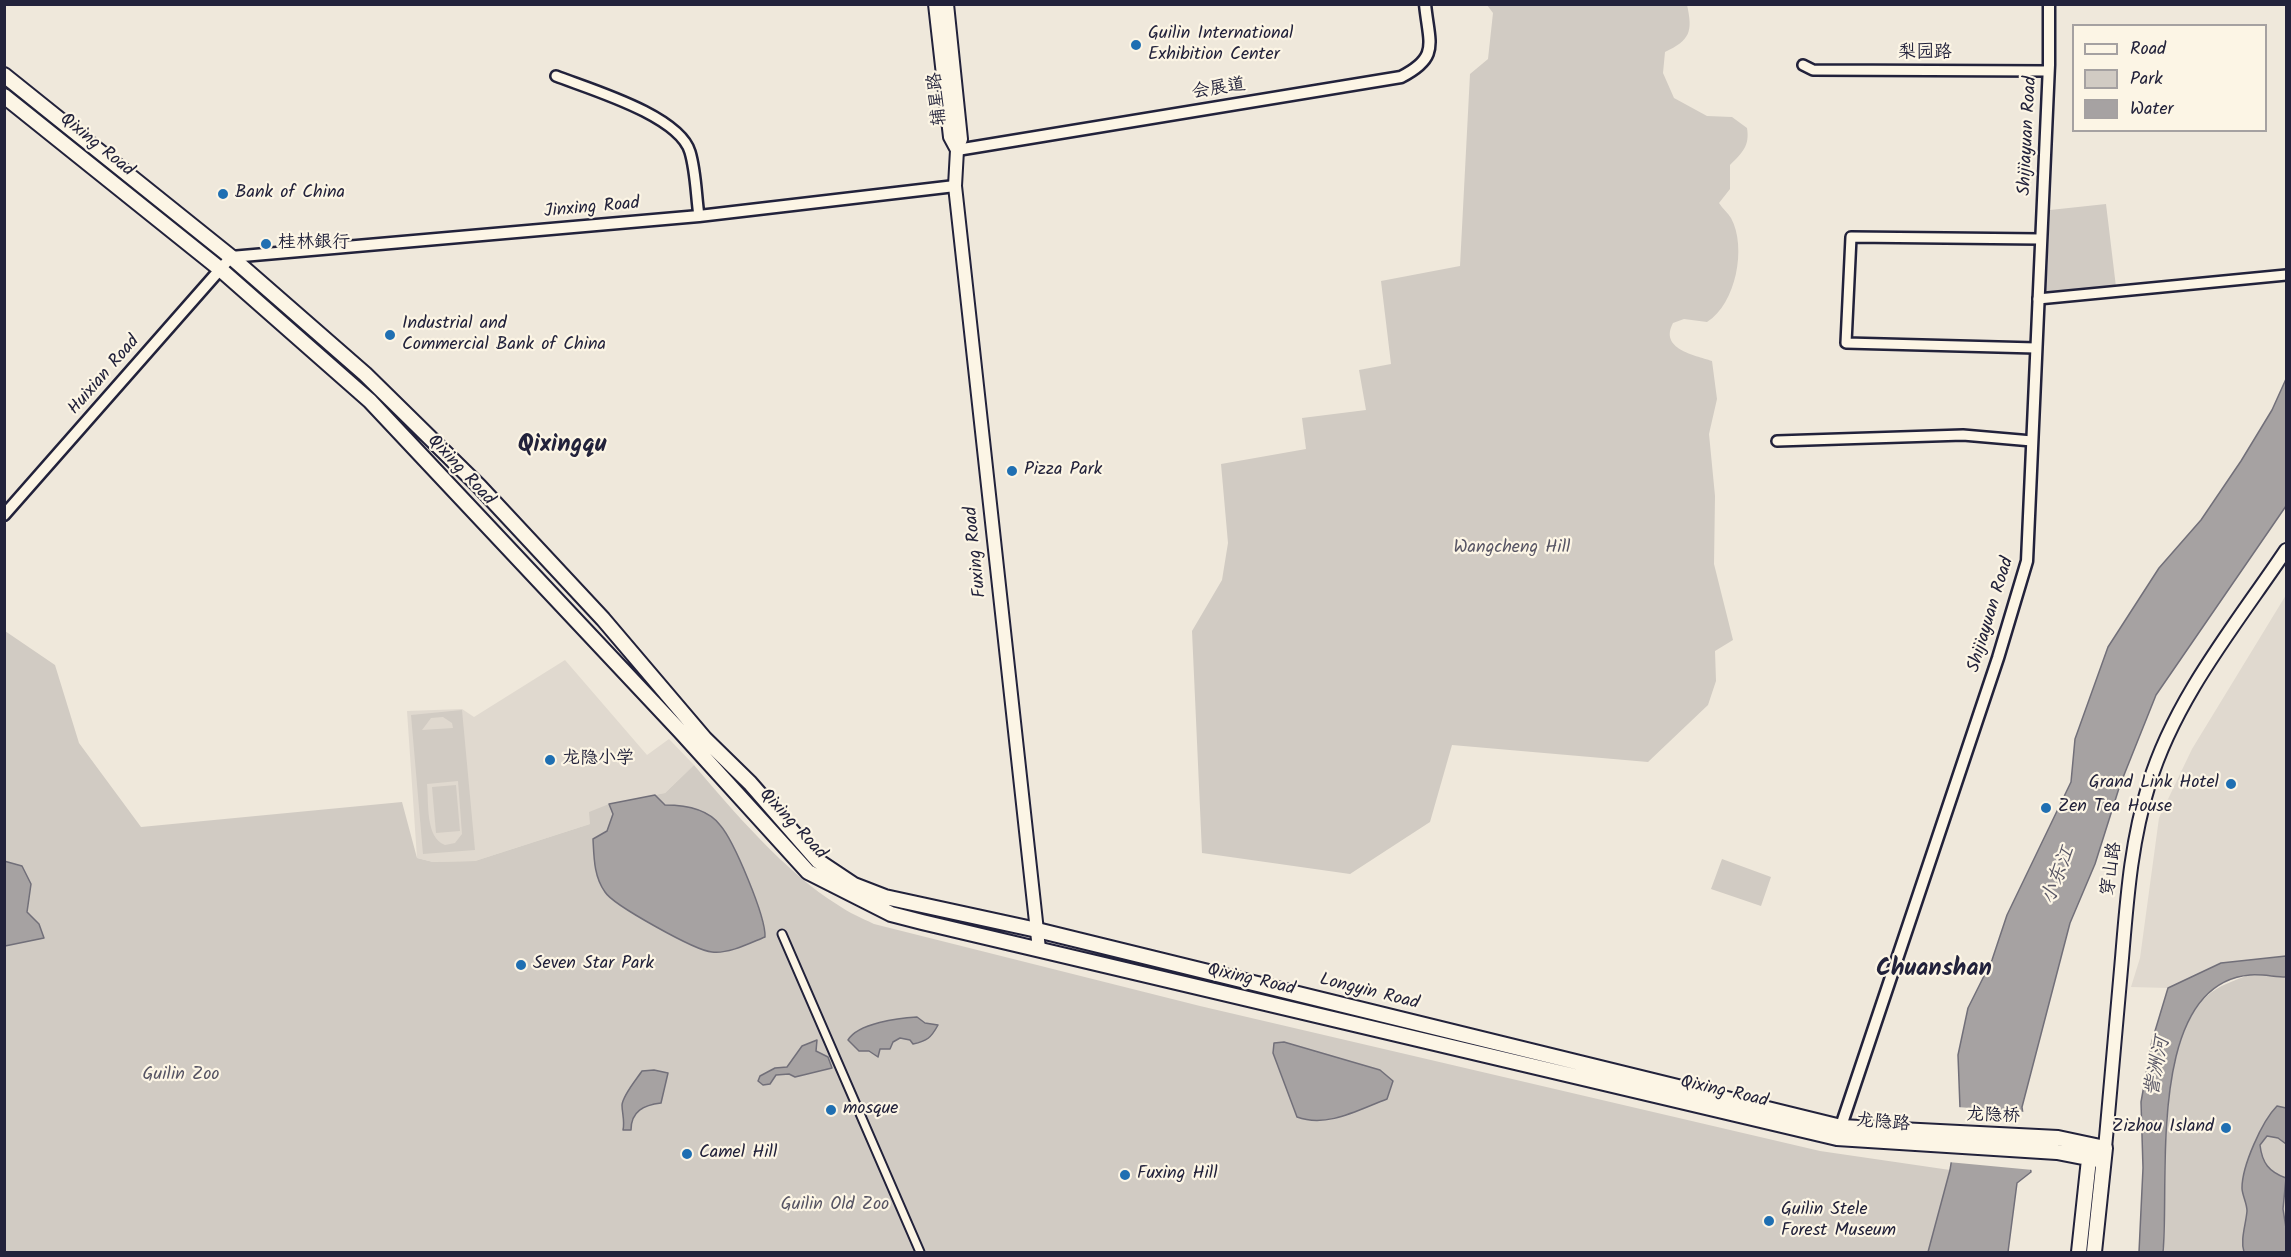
<!DOCTYPE html>
<html>
<head>
<meta charset="utf-8">
<style>
  body { margin:0 }
  #map { position:relative; width:2291px; height:1257px; overflow:hidden; background:#efe8db; font-family:Kalam,sans-serif }
  canvas { display:block }
  .frame { position:absolute; inset:0; border:6px solid #22223b; pointer-events:none }
  .legend { position:absolute; left:2072px; top:24px; width:195px; height:108px; box-sizing:border-box; background:#fcf5e5; border:2px solid #a5a1a1; margin:0; padding:8px 10px; list-style:none; font-size:18px; color:#22223b }
  .legend li { display:flex; align-items:center; gap:12px; height:30px }
  .legend b { width:30px; border:2px solid #a5a1a1 }
</style>
</head>
<body>
<div id="map">
<canvas width="2291" height="1257"></canvas>
<div class="frame"></div>
<ul class="legend">
<li><b style="height:8px;background:#fcf5e5"></b>Road</li>
<li><b style="height:16px;background:#d1cbc3"></b>Park</li>
<li><b style="height:16px;background:#a6a2a2"></b>Water</li>
</ul>
</div>
<script>
const ctx = document.querySelector('canvas').getContext('2d');
ctx.lineJoin = 'round';
function fillPath(path, color) { ctx.fillStyle = color; ctx.fill(path, 'evenodd'); }
function trace(path, color, width, dash) { ctx.strokeStyle = color; ctx.lineWidth = width; ctx.lineCap = dash ? 'butt' : 'round'; ctx.setLineDash(dash || []); ctx.stroke(path); }
function write(font, color, halo, rows, align = 'center') {
  ctx.font = font + ' Kalam,"LXGW WenKai TC",sans-serif'; ctx.lineWidth = 4.5; ctx.setLineDash([]); ctx.textBaseline = 'middle'; ctx.strokeStyle = halo; ctx.fillStyle = color; for (const [text, x, y, turn = 0] of rows) {
    ctx.save(); ctx.translate(x, y); ctx.rotate((+turn || 0) * Math.PI / 180); ctx.textAlign = isNaN(turn) ? turn : align; if (halo) ctx.strokeText(text, 0, 0); ctx.fillText(text, 0, 0); ctx.restore();
  }
}
const built = new Path2D(`
  M2286 595V956L2221 963 2168 988 2131 987 2140 958 2159 818 2192 749Z
  M565 660 647 755 669 739 694 765 665 793 609 804 590 824 475 861 433 862 417 858 407 711 462 709 474 717Z`);
const green = new Path2D(`
  M1487 5H1687C1693 32 1690 40 1665 52L1663 73 1674 98 1707 116 1732 117 1747 128C1750 146 1742 153 1730 165V189L1719 203C1722 208 1728 213 1731 218 1747 247 1736 304 1707 322L1684 319 1673 323C1659 349 1694 355 1712 361L1717 399 1709 434 1715 496 1714 564 1733 640 1715 651 1716 681 1708 705 1648 762 1452 745 1430 822 1350 874 1202 853 1192 631 1222 580 1228 543 1221 464 1306 449 1302 418 1366 410 1359 370 1391 364 1381 281 1460 266 1470 74 1488 59 1493 13Z
  M2106 204 2116 287 2046 295 2050 210Z
  M5 631 55 665 79 743 141 827 402 802 417 858 433 862 475 861 590 824 589 812 609 804 665 793 694 765C732 810 787 874 838 905 849 913 862 918 874 924L1200 1006 1820 1151 1950 1170 1928 1252H5Z
  M462 710 475 850 423 854 411 715ZM443 717 452 723 453 728 422 730 431 718ZM458 781 462 834 455 843 445 845C425 838 429 802 427 784Z
  M456 785 460 831 436 833 432 787Z
  M1722 859 1771 877 1761 906 1711 889Z
  M2248 975 2286 977V1252H2163C2170 1180 2150 1051 2207 996 2219 985 2234 981 2248 975Z`);
const water = new Path2D(`
  M2286 379V506L2156 695 2120 785 2095 864 2070 923 2022 1107 2031 1172 2017 1183 2008 1252H1928L1950 1170 1960 1108 1958 1055 1968 1008 1992 960 2007 915 2071 782 2075 739 2108 647 2159 568 2201 520 2241 461 2272 410Z
  M655 795 665 805C685 805 707 808 720 825 734 841 766 917 765 937 750 943 729 954 712 952 696 951 613 905 605 892 594 877 594 858 593 839L607 831 613 814 609 804Z
  M4 861 22 866 31 884 27 912 39 924 44 938 5 946Z
  M2286 956V977C2275 977 2262 974 2250 975 2145 984 2170 1183 2163 1252H2139L2143 1168 2141 1102 2152 1041 2168 988 2221 963Z
  M917 1017 925 1023 938 1025C931 1038 927 1041 913 1044L910 1040 900 1038 893 1042 890 1049H880L878 1057 869 1051H859L848 1040C858 1023 899 1018 917 1017Z
  M817 1040 816 1051 828 1057 832 1068 795 1077 789 1074 776 1075 770 1084 763 1085 758 1081 760 1076 775 1068 787 1067 802 1046Z
  M1284 1042 1380 1070 1393 1081 1387 1099C1358 1110 1327 1128 1297 1117L1273 1053 1274 1043Z
  M654 1070 668 1073 661 1103C644 1105 631 1111 631 1130H623C625 1121 622 1113 622 1105 623 1095 636 1080 642 1071Z
  M2277 1106 2286 1108V1144L2278 1138 2267 1136 2260 1145C2262 1163 2269 1172 2286 1178L2283 1209 2286 1228V1252H2244C2240 1240 2246 1224 2247 1211 2247 1203 2242 1195 2242 1188 2242 1166 2262 1121 2277 1106Z`);
const pier = new Path2D(`
  M1957 1107 2026 1112 2033 1170 1948 1162Z`);
const pedestrian = new Path2D(`
  M782 934 920 1252`);
const minor = new Path2D(`
  M1803 65 1813 70 2048 71
  M556 76C589 89 679 115 690 152 696 172 696 195 699 216
  M2038 299 2286 275
  M2036 348 1846 343 1851 237 2040 239
  M1777 441 1963 435 2032 441`);
const tertiary = new Path2D(`
  M957 150 1401 77C1440 57 1429 44 1425 4
  M4 515 231 257 699 216 955 186
  M1839 1132 1998 658 2027 561 2049 65V4`);
const secondary = new Path2D(`
  M935 4 950 137 957 150
  M947 4 961 139 957 150 955 186 1039 949
  M2105 1148C2111 1085 2116 1022 2122 958 2127 899 2131 841 2149 784 2175 698 2237 623 2286 550`);
const primary = new Path2D(`
  M4 75 231 257 365 374 479 486 603 619 705 739 750 783 818 861 854 885 885 897 1037 930 1841 1127 2058 1138 2105 1148 2094 1252
  M4 96 220 269 370 401 680 731 808 872 891 914 922 922 1837 1138 2057 1152 2103 1161
  M2079 1252 2090 1150`);
const markers = [
  [1136,45,6,"#1f6fb2"],
  [223,194,6,"#1f6fb2"],
  [266,244,6,"#1f6fb2"],
  [390,335,6,"#1f6fb2"],
  [1012,471,6,"#1f6fb2"],
  [550,760,6,"#1f6fb2"],
  [2231,784,6,"#1f6fb2"],
  [2046,808,6,"#1f6fb2"],
  [521,965,6,"#1f6fb2"],
  [831,1110,6,"#1f6fb2"],
  [2226,1128,6,"#1f6fb2"],
  [687,1154,6,"#1f6fb2"],
  [1125,1175,6,"#1f6fb2"],
  [1769,1221,6,"#1f6fb2"]
];
const poiNames = [
  ["Guilin International",1148,35],
  ["Exhibition Center",1148,56],
  ["Bank of China",235,194],
  ["桂林銀行",278,244],
  ["Industrial and",402,325],
  ["Commercial Bank of China",402,346],
  ["Pizza Park",1024,471],
  ["龙隐小学",562,760],
  ["Grand Link Hotel",2219,784,"right"],
  ["Zen Tea House",2058,808],
  ["Seven Star Park",533,965],
  ["mosque",843,1110],
  ["Zizhou Island",2214,1128,"right"],
  ["Camel Hill",699,1154],
  ["Fuxing Hill",1137,1175],
  ["Guilin Stele",1781,1211],
  ["Forest Museum",1781,1232]
];
const streetNames = [
  ["梨园路",1925,54],
  ["会展道",1219,90,-9],
  ["辅星路",939,99,-96],
  ["Shijiayuan Road",2029,136,-87],
  ["Qixing Road",96,146,39],
  ["Jinxing Road",592,209,-5],
  ["Huixian Road",105,376,-49],
  ["Qixing Road",460,471,47],
  ["Fuxing Road",977,552,-96],
  ["Shijiayuan Road",1992,615,-73],
  ["Qixing Road",792,825,47],
  ["穿山路",2113,869,-82],
  ["Qixing Road",1251,981,13],
  ["Longyin Road",1369,993,14],
  ["Qixing Road",1724,1093,13],
  ["龙隐桥",1993,1117,2],
  ["龙隐路",1883,1124,5]
];
const parkNames = [
  ["Wangcheng Hill",1512,549],
  ["Guilin Zoo",181,1076],
  ["Guilin Old Zoo",835,1206]
];
const waterNames = [
  ["小东江",2060,876,-69],
  ["訾洲河",2159,1067,-79]
];
const districtNames = [
  ["Qixingqu",562,447],
  ["Chuanshan",1934,971]
];
fillPath(built, '#e0d9cf');
fillPath(green, '#d1cbc3');
fillPath(water, '#a6a2a2');
trace(water, '#716f79', 1.5);
fillPath(pier, '#efe8db');
trace(pedestrian, '#22223b', 11);
trace(minor, '#22223b', 14);
trace(tertiary, '#22223b', 15);
trace(secondary, '#22223b', 16);
trace(primary, '#22223b', 18);
trace(pedestrian, '#fcf5e5', 7);
trace(minor, '#fcf5e5', 9);
trace(tertiary, '#fcf5e5', 10);
trace(secondary, '#fcf5e5', 12);
trace(primary, '#fcf5e5', 14);
for (const [x, y, r, color] of markers) { const dot = new Path2D(); dot.arc(x, y, r, 0, 2 * Math.PI); ctx.fillStyle = color; ctx.fill(dot); trace(dot, '#fcf5e5', 2); }
write('18px', '#22223b', '#fcf5e5', poiNames, 'left');
write('18px', '#22223b', '#fcf5e5', streetNames);
write('18px', '#575564', '#fcf5e5', parkNames);
write('italic 20px', '#575564', '#fcf5e5', waterNames);
write('bold 24px', '#22223b', '#fcf5e5', districtNames);
</script>
</body>
</html>
